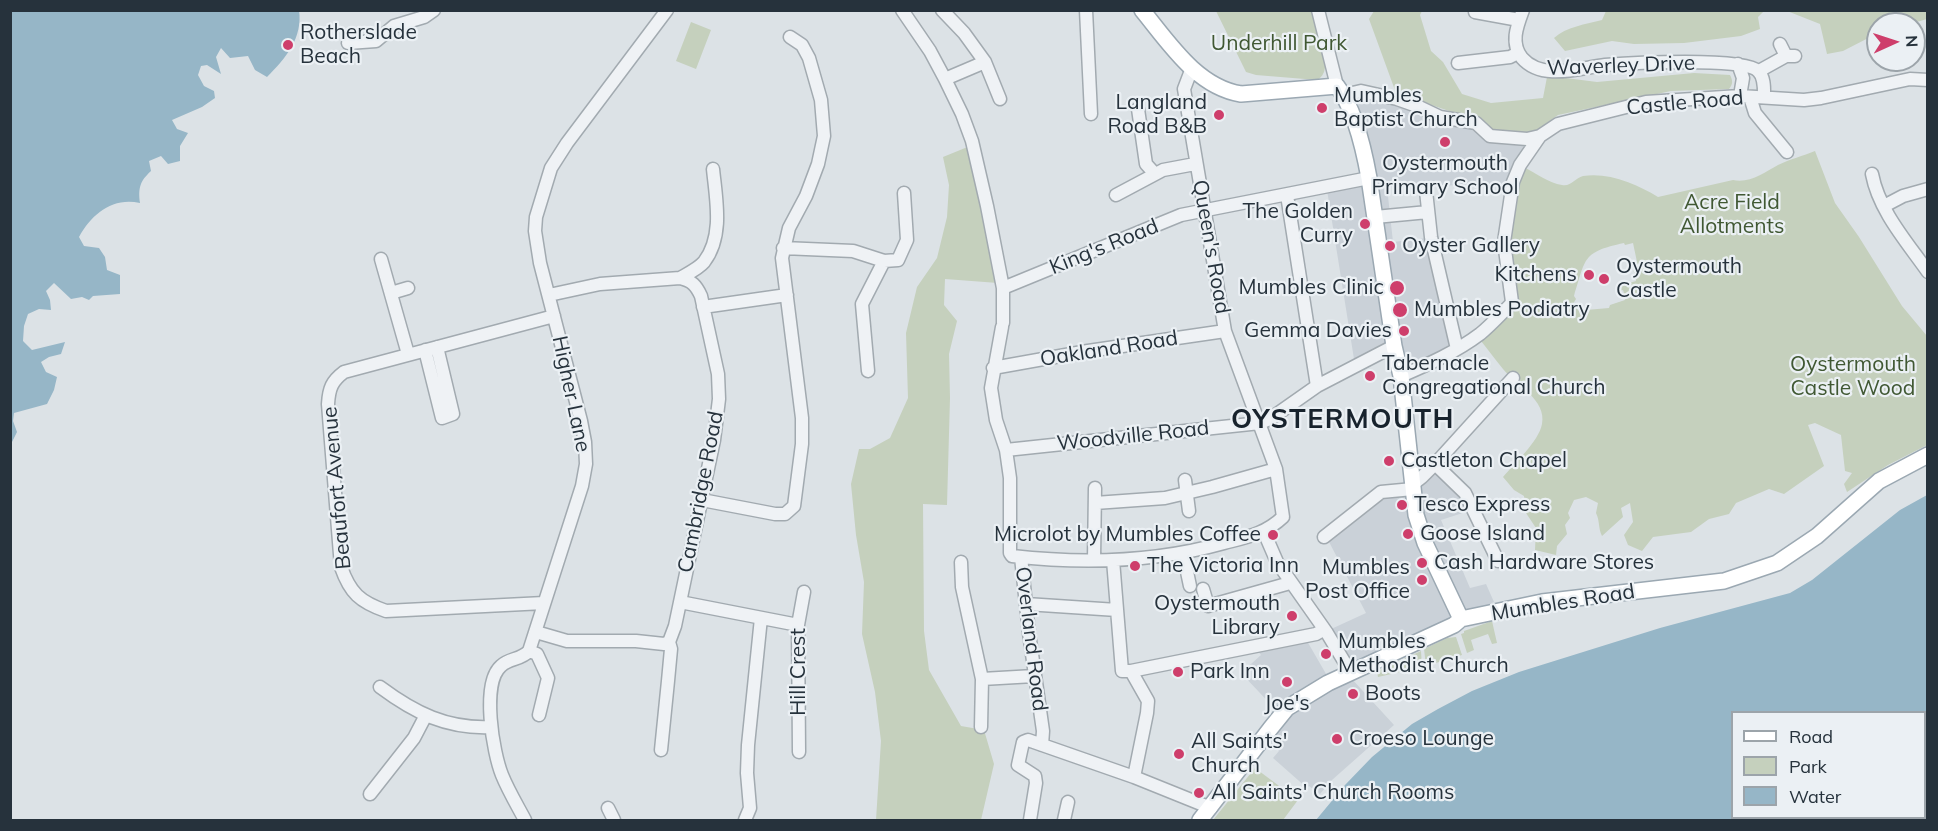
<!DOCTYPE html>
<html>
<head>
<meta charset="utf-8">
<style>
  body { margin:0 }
  #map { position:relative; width:1938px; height:831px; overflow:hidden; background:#dce2e6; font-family:Mulish,sans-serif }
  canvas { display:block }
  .frame { position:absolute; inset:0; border:12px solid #26323c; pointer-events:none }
  .legend { position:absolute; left:1731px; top:711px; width:195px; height:108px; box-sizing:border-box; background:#ebf0f4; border:2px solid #9ca4aa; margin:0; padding:8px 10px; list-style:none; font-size:18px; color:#26323c }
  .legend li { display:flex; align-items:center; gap:12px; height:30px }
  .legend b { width:30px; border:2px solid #9ca4aa }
  .north { position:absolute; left:1866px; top:12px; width:60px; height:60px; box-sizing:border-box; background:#ebf0f4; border:2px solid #9ca4aa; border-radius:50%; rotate:87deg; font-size:16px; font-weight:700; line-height:24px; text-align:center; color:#26323c }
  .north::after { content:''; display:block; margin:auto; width:21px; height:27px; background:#ce3e6b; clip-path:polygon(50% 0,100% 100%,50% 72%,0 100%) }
</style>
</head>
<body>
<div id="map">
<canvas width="1938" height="831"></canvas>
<div class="frame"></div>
<ul class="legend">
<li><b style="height:8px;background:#fff"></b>Road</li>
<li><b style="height:16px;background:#c5d0bd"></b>Park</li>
<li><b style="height:16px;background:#96b6c7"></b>Water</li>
</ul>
<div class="north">N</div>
</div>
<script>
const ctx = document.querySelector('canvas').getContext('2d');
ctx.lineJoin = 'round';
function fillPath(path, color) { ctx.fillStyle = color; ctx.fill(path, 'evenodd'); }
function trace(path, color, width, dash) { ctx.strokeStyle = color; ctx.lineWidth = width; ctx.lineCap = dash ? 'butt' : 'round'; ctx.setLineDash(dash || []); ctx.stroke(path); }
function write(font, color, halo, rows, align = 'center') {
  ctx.font = font + ' Mulish,sans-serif'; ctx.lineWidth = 4.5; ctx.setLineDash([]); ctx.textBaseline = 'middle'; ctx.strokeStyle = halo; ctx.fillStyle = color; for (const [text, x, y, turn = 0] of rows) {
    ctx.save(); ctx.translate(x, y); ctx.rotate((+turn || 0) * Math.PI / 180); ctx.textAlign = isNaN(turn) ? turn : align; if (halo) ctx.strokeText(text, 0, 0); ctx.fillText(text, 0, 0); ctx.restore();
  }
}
const built = new Path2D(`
  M1366 95 1525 144 1513 169 1508 184 1387 187 1393 242 1427 238 1454 346 1400 370 1386 343 1354 359 1327 190 1364 183 1370 148 1357 101 1358 97Z
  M1439 464 1475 509 1441 520 1470 588 1486 584 1494 602 1350 669 1329 630 1366 613 1327 538 1382 494 1421 483Z
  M1307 641 1329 679 1277 711 1241 673 1261 655 1256 649Z
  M1351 678 1394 725 1332 780 1320 794 1309 786 1307 788 1273 758 1279 751 1268 741 1291 716Z`);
const green = new Path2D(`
  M1216 11H1314C1318 26 1336 72 1317 80L1256 75 1246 72Z
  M1374 11H1422L1420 15 1431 51 1443 62 1462 94 1491 103 1543 98 1547 77H1558L1597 82 1694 73 1730 75C1733 81 1733 84 1729 89L1671 91 1558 115 1530 135 1499 132 1455 113 1396 93 1369 19Z
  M1606 11V10L1764 11 1758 17 1760 29 1741 36 1684 43 1634 44 1612 41 1565 51 1554 38C1566 27 1586 24 1602 20Z
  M1787 11H1927V19L1910 24H1878V33L1843 51 1827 54 1820 24Z
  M691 22 711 30 696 69 676 61Z
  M970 146 998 283 945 279 944 305 957 321 949 354 950 398 947 505 923 504 924 631 929 670 961 726 984 730 994 764 981 820H876L881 741 875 692 862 634 864 582 856 535 851 484 859 449H870L890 438 908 398 906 333 917 287 937 258 947 217 949 185 943 157Z
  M1815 151 1835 203 1859 237 1902 306 1927 336V445L1888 465 1847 492 1844 484 1852 473 1845 471 1841 435 1815 423 1808 425 1824 466 1784 494 1769 489 1736 503 1729 514 1709 519 1691 532 1653 537 1642 551 1628 545 1624 535 1633 522 1630 503 1621 508 1623 517 1602 536C1598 528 1600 521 1596 513L1598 503 1586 497 1574 500 1568 513 1570 518 1565 525 1567 534 1557 546 1556 555 1535 550 1536 528 1524 510V496L1514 490 1503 477C1514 464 1539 441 1542 424 1547 400 1516 385 1503 369 1494 358 1486 347 1477 336L1510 305 1509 214 1524 167C1535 173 1549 183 1562 185 1571 187 1575 178 1583 176 1609 172 1637 184 1658 197L1733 180C1749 184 1765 172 1778 165 1790 159 1803 156 1815 151ZM1624 243 1625 245 1633 243 1637 262 1632 264 1636 281 1619 286 1620 291 1623 290 1624 293 1620 294 1621 297H1624L1625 300 1610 305 1609 308 1586 310 1582 307 1578 310 1573 304 1576 299 1574 296C1586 258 1582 252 1624 243Z
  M1492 621 1497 643 1492 644 1488 634 1471 640 1474 650 1467 653 1461 634 1464 633V631Z
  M1456 637 1462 655 1426 666 1424 649 1447 638Z
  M1421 651 1422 667 1378 677 1377 671Z
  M1255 768 1298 800 1283 820H1213Z`);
const water = new Path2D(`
  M11 10H299C303 38 286 58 267 77L255 70 248 56 230 58 221 48 216 57 221 74 207 65 201 66 198 75 204 86 214 91 215 98 202 107 172 120 177 129 188 133 180 146V161L168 164 161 156 149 161 151 171C140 181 138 188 140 203 112 197 92 214 79 237L84 246 99 248 105 257 107 270 120 275V294L93 296 89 300 82 297 71 299 54 283 46 291 50 300 51 310 39 309 28 314 24 326 23 341 32 350 65 342 61 354 49 357 41 362 46 372 57 377 54 390 47 404 14 413 13 421 17 432 11 444Z
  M1927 495V820H1316L1345 785 1372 757 1412 724 1438 709 1472 691 1519 672 1660 628 1790 593 1812 580 1900 510ZM1732 712H1924V818H1732Z`);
const minor = new Path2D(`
  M902 10 930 51 945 79 962 114 972 141 987 206 1003 288V323
  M942 10 964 33 985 62 1000 99
  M1086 10 1091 114
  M1318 10 1337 86
  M1523 10C1517 26 1510 43 1522 58 1542 81 1579 68 1605 65 1629 63 1744 57 1758 71 1765 77 1764 90 1764 97
  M1475 12 1519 20
  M348 43 376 41 394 26 424 17 434 10
  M1780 44 1786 56
  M1458 63 1510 57 1518 53
  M1738 64 1743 78 1740 96
  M1759 71 1786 56H1795
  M945 79 985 62
  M1344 95 1361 91 1397 99 1417 106 1440 117 1476 123 1490 136 1527 139 1540 136
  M1750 97 1755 113 1787 152
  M1138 109 1146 164 1155 174
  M1872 174C1879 211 1907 242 1928 272
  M1426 191 1431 237 1457 349
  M1116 195 1163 170 1195 164
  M1287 195 1317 386
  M1884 206 1903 196 1928 189
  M1375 217 1428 212
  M783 248 853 251 884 261 898 260 907 240 904 193
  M381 259 408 354
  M680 278C687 274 698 269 704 262 724 236 716 199 713 169
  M1003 288 1181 215 1369 178
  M391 293 408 288
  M703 307 787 295
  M1002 327 991 388 996 420 1006 450 1010 478V553L1012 556C1083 564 1156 562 1224 543 1247 537 1265 534 1283 517L1276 469 1225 331 1184 89 1192 68
  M425 350 442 418 453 414 437 347
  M993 368 1088 351 1225 331
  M868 371 862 304 884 261
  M1401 376C1429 364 1456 352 1480 334 1490 326 1500 315 1510 305L1512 302 1504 242 1513 182 1520 165 1540 136 1558 124 1646 102 1740 96 1804 100 1821 98 1910 79 1928 80
  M1006 450 1260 423 1270 419 1317 386 1394 346
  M1435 464 1465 493 1498 561
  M1185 480 1189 511
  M1413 484 1422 477 1435 464 1513 378
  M702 500 775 514H785L794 506 802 444V418L782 258 789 228 806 196 818 164 824 136 821 100 809 58 802 45 790 37
  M1095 503 1165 498 1212 487 1276 469
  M1264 532 1277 562 1327 633 1351 673
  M1324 537 1381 492 1413 489
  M1183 553 1190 586
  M1021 557 1029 633 1043 731 1042 745
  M1094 560 1095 488
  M1113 560 1122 671H1131L1316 634 1323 630
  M961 562 962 587 982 679 981 727
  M1203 589 1208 606 1290 583
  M680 602 798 625
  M544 603 386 611C360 602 350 593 341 567L328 404C329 388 332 381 344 372L554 316
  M1026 604 1117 610
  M536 632 567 641H636L664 644 669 642 675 626 714 440 719 399 718 374 701 296C696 285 692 281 680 278L600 284 549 295
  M529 651 537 654 548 678 539 715
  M1131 671 1148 701 1147 713 1134 777
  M982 679 1034 676
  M380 687C415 713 447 729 491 727
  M661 750 668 681 671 649 669 642
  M799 752 798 625 804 592
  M370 794 414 738 426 715
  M608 808 614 820
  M525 820C517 805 508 790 502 775 493 753 481 683 501 666 509 658 521 660 529 651L582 486 586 464 585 442 581 421 540 263 535 231 536 217 551 168 567 143 667 10
  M745 820 750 808 747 773 748 745 761 618
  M1030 820 1036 783 1035 776 1018 765 1023 742 1028 740 1134 777 1211 808
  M1064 820 1068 802`);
const major = new Path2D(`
  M1142 10C1169 43 1197 87 1241 94L1337 86C1354 108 1364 150 1369 178L1394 346 1401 376 1416 515 1425 543 1461 619
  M1200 820 1270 729 1287 708 1328 683 1454 625 1461 619 1542 602 1724 581 1777 563 1817 536 1879 481 1928 455`);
const markers = [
  [288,45,6,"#ce3e6b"],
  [1322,108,6,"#ce3e6b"],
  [1219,115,6,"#ce3e6b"],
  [1445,142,6,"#ce3e6b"],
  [1365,224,6,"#ce3e6b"],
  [1390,246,6,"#ce3e6b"],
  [1589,275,6,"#ce3e6b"],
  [1604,279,6,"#ce3e6b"],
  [1397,288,8,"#ce3e6b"],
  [1400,310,8,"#ce3e6b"],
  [1404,331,6,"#ce3e6b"],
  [1370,376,6,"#ce3e6b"],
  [1389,461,6,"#ce3e6b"],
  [1402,505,6,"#ce3e6b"],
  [1408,534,6,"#ce3e6b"],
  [1273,535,6,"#ce3e6b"],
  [1422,563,6,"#ce3e6b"],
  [1135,566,6,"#ce3e6b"],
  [1422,580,6,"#ce3e6b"],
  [1292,616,6,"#ce3e6b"],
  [1326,654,6,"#ce3e6b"],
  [1178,672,6,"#ce3e6b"],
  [1287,682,6,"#ce3e6b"],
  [1353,694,6,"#ce3e6b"],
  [1337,739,6,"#ce3e6b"],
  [1179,754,6,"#ce3e6b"],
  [1199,793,6,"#ce3e6b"]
];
const poiNames = [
  ["Rotherslade",300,33],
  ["Beach",300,57],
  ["Mumbles",1334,96],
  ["Baptist Church",1334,120],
  ["Langland",1207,103,"right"],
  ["Road B&B",1207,127,"right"],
  ["Oystermouth",1445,164,"center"],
  ["Primary School",1445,188,"center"],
  ["The Golden",1353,212,"right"],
  ["Curry",1353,236,"right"],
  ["Oyster Gallery",1402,246],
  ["Oystermouth",1616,267],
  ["Castle",1616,291],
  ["Kitchens",1577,275,"right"],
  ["Mumbles Clinic",1384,288,"right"],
  ["Mumbles Podiatry",1414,310],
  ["Gemma Davies",1392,331,"right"],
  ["Tabernacle",1382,364],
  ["Congregational Church",1382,388],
  ["Castleton Chapel",1401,461],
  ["Tesco Express",1414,505],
  ["Goose Island",1420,534],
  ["Microlot by Mumbles Coffee",1261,535,"right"],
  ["Cash Hardware Stores",1434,563],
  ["The Victoria Inn",1147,566],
  ["Mumbles",1410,568,"right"],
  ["Post Office",1410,592,"right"],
  ["Oystermouth",1280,604,"right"],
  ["Library",1280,628,"right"],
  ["Mumbles",1338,642],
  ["Methodist Church",1338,666],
  ["Park Inn",1190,672],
  ["Boots",1365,694],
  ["Joe's",1287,704,"center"],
  ["Croeso Lounge",1349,739],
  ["All Saints'",1191,742],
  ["Church",1191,766],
  ["All Saints' Church Rooms",1211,793]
];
const parkNames = [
  ["Underhill Park",1279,44],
  ["Acre Field",1732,203],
  ["Allotments",1732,227],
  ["Oystermouth",1853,365],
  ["Castle Wood",1853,389]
];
const streetNames = [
  ["Waverley Drive",1621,66,-2],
  ["Castle Road",1685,103,-5],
  ["King's Road",1104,247,-22],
  ["Queen's Road",1211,247,80],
  ["Oakland Road",1109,349,-9],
  ["Higher Lane",571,394,78],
  ["Woodville Road",1133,436,-6],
  ["Beaufort Avenue",337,488,-95],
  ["Cambridge Road",701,492,-79],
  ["Mumbles Road",1563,603,-9],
  ["Overland Road",1031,639,83],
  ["Hill Crest",799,672,-90]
];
const districtNames = [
  ["OYSTERMOUTH",1343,420]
];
fillPath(built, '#cad1d8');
fillPath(green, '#c5d0bd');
fillPath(water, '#96b6c7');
trace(minor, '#a2aab0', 15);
trace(major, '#9ba8b2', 18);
trace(minor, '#eff2f5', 12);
trace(major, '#fff', 15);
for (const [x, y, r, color] of markers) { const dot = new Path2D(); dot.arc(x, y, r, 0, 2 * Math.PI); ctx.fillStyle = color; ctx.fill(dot); trace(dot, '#ebf0f4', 2); }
write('21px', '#26323c', '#ebf0f4', poiNames, 'left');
write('21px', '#405833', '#ebf0f4', parkNames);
write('21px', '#26323c', '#ebf0f4', streetNames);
ctx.letterSpacing = '1.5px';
write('bold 27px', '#18232d', '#ebf0f4', districtNames);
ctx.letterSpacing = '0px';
</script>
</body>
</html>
